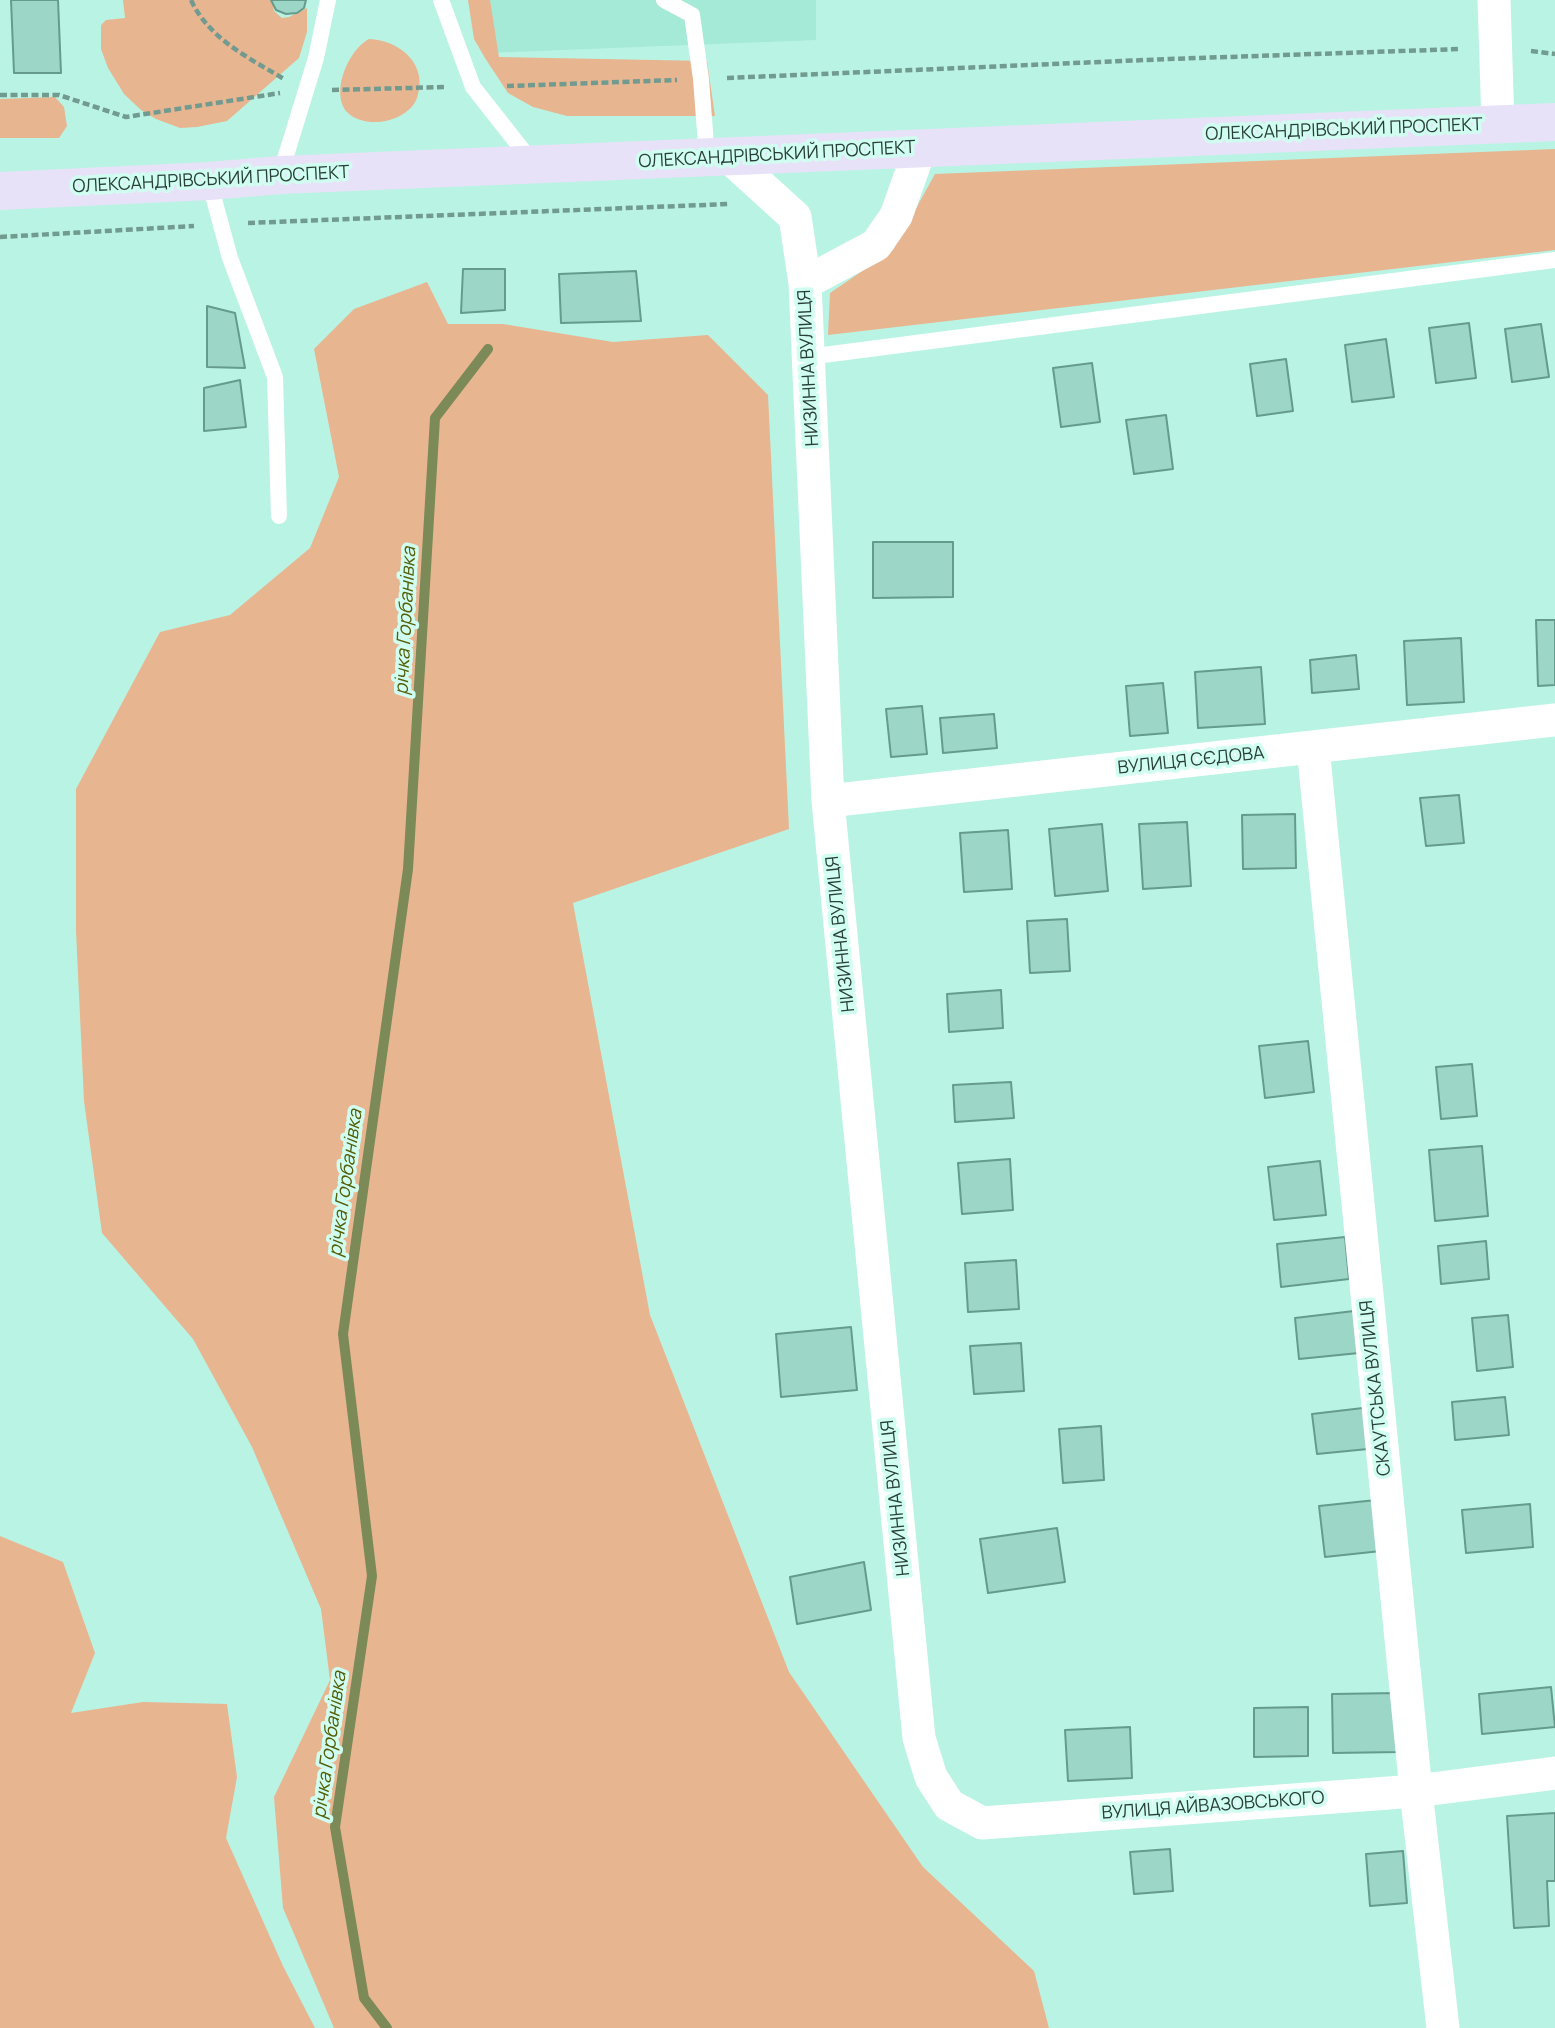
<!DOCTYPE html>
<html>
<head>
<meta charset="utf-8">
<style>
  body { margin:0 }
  canvas { display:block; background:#b9f3e3 }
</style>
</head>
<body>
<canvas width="1555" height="2028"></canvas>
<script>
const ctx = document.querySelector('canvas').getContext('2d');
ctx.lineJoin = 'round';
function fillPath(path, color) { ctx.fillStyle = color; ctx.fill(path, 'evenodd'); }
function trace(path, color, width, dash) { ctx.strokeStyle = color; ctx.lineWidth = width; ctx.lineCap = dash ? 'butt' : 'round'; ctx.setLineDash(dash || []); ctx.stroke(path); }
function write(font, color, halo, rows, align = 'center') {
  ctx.font = font + ' Manrope,sans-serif'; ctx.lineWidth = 7; ctx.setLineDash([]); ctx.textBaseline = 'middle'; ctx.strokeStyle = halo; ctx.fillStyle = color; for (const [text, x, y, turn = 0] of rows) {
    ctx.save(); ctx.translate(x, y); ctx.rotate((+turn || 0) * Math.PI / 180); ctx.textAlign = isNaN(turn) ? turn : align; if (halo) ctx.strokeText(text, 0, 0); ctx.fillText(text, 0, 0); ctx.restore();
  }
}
const built = new Path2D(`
  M478 0H816V40L486 53Z`);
const green = new Path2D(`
  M123 0H272L274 11 282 18 289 17 307 8V32L299 58 227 121 197 127 180 128 156 119 141 110 124 94 108 68 101 49V25L106 20 125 18Z
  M468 0H490L499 57 707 61 715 116H567L533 107 508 93 485 58 474 39Z
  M369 39C400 40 429 65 417 98 408 122 366 130 348 113 329 94 349 49 369 39Z
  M55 97 64 107 67 126 59 138H0V99Z
  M1555 149V250L828 335 830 293 893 250 935 174Z
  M427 282 448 324H503L613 342 708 335 768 395 789 829 573 903 650 1315 789 1672 923 1867 1034 1971 1049 2028H334L283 1908 274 1797 330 1680 321 1609 252 1447 193 1339 102 1233 84 1101 76 931V789L160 632 230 615 310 548 339 477 314 349 354 309Z
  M0 1536 63 1562 95 1653 71 1713 143 1702 227 1704 237 1777 226 1838 283 1966 315 2028H0Z`);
const stream = new Path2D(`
  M387 2028 364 1998 335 1827 372 1576 343 1334 408 869 435 418 488 349`);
const building = new Path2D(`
  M11 0H58L61 73H14Z
  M271 0H306L304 8 297 13 286 14 276 10Z
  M463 269H505V310L461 313Z
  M636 271 641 321 561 323 559 274Z
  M207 306 235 313 245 368 207 367Z
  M1469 323 1476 378 1436 383 1429 328Z
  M1541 324 1549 377 1512 382 1505 329Z
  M1386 339 1394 397 1352 402 1345 345Z
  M1286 359 1293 411 1257 416 1250 364Z
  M1092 363 1100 422 1061 427 1053 368Z
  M240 380 246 427 204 431V388Z
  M1166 415 1173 469 1134 474 1126 420Z
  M873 542H953V597L873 598Z
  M1536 620H1555V685L1538 686Z
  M1461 638 1464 702 1407 705 1404 641Z
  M1356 655 1359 689 1312 693 1310 660Z
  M1261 667 1265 724 1198 728 1195 672Z
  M1163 683 1168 733 1130 736 1126 686Z
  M922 706 927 754 891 757 886 709Z
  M994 714 997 748 943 753 940 718Z
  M1459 795 1464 843 1426 846 1420 798Z
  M1295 814 1296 868 1243 869 1242 815Z
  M1187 822 1191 886 1143 889 1139 824Z
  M1102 824 1108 891 1055 896 1049 829Z
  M1008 830 1012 889 964 892 960 833Z
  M1067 919 1070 971 1030 973 1027 921Z
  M1001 990 1003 1028 949 1032 947 994Z
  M1308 1041 1314 1092 1265 1098 1259 1046Z
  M1472 1064 1477 1116 1441 1119 1436 1067Z
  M1011 1082 1014 1118 955 1122 953 1085Z
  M1482 1146 1488 1216 1435 1221 1429 1150Z
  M1010 1159 1013 1210 962 1214 958 1163Z
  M1320 1161 1326 1215 1274 1220 1268 1167Z
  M1345 1237 1349 1279 1281 1287 1277 1244Z
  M1486 1241 1489 1279 1441 1284 1438 1246Z
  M1016 1260 1019 1309 968 1312 965 1263Z
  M1354 1311 1359 1353 1299 1359 1295 1318Z
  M1508 1315 1513 1367 1477 1371 1472 1318Z
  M851 1327 857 1390 781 1397 776 1334Z
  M1021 1343 1024 1391 974 1394 970 1346Z
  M1505 1397 1509 1435 1455 1440 1452 1402Z
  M1363 1408 1368 1449 1317 1454 1312 1414Z
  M1101 1426 1104 1480 1063 1483 1059 1429Z
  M1376 1500 1381 1551 1325 1557 1319 1506Z
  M1530 1504 1533 1547 1466 1553 1462 1510Z
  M1057 1528 1065 1582 988 1593 980 1539Z
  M864 1562 871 1610 797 1624 790 1577Z
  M1551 1687 1555 1727 1482 1734 1479 1694Z
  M1399 1693 1400 1752 1333 1753 1332 1694Z
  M1308 1707V1756L1254 1757V1708Z
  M1130 1727 1132 1778 1068 1781 1065 1730Z
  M1555 1813V1881H1547L1549 1926 1514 1928 1507 1816Z
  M1170 1849 1173 1891 1134 1894 1130 1852Z
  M1403 1851 1407 1903 1370 1906 1366 1854Z`);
const path = new Path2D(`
  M191 0C209 39 249 58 284 79
  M1531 51 1555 54
  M727 78 1169 59 1460 49
  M507 86 677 80
  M332 90 446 87
  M0 95H59L126 117 280 93
  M248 223 729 204
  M0 237 194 226`);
const lane = new Path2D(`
  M441 0 473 87 532 162
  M664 0 692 15 701 79 707 158
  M280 175 316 58 328 0
  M209 181 230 258 275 377 279 516
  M808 357 1555 260`);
const street = new Path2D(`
  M1494 0 1498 124
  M729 157 795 217 805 283 828 801 919 1738 931 1777 949 1805 982 1823 1416 1791 1555 1773
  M805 283 876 245 896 216 920 149
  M1313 747 1416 1791 1443 2028
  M828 801 1555 720`);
const primary = new Path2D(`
  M0 191 209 181 280 175 1555 122`);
const streetNames = [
  ["ОЛЕКСАНДРІВСЬКИЙ ПРОСПЕКТ",1344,130,-2],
  ["ОЛЕКСАНДРІВСЬКИЙ ПРОСПЕКТ",777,155,-3],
  ["ОЛЕКСАНДРІВСЬКИЙ ПРОСПЕКТ",211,180,-3],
  ["НИЗИННА ВУЛИЦЯ",809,368,-93],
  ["ВУЛИЦЯ СЄДОВА",1191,761,-6],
  ["НИЗИННА ВУЛИЦЯ",841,934,-96],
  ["СКАУТСЬКА ВУЛИЦЯ",1376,1388,-96],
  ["НИЗИННА ВУЛИЦЯ",896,1498,-96],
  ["ВУЛИЦЯ АЙВАЗОВСЬКОГО",1213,1806,-4]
];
const waterNames = [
  ["річка Горбанівка",406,621,-87],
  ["річка Горбанівка",346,1183,-82],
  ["річка Горбанівка",330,1745,-82]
];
fillPath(built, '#a5e9d7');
fillPath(green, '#e8b591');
trace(stream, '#7b8a56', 10);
fillPath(building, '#9cd6c6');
trace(building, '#649b8d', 2);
trace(path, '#729b90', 4.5, [7, 3.5]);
trace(lane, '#fff', 16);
trace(street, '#fff', 33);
trace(primary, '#e8e2f8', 38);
write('18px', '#29403a', '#d0fef1', streetNames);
write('italic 19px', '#545d07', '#d0fef1', waterNames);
</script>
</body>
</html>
